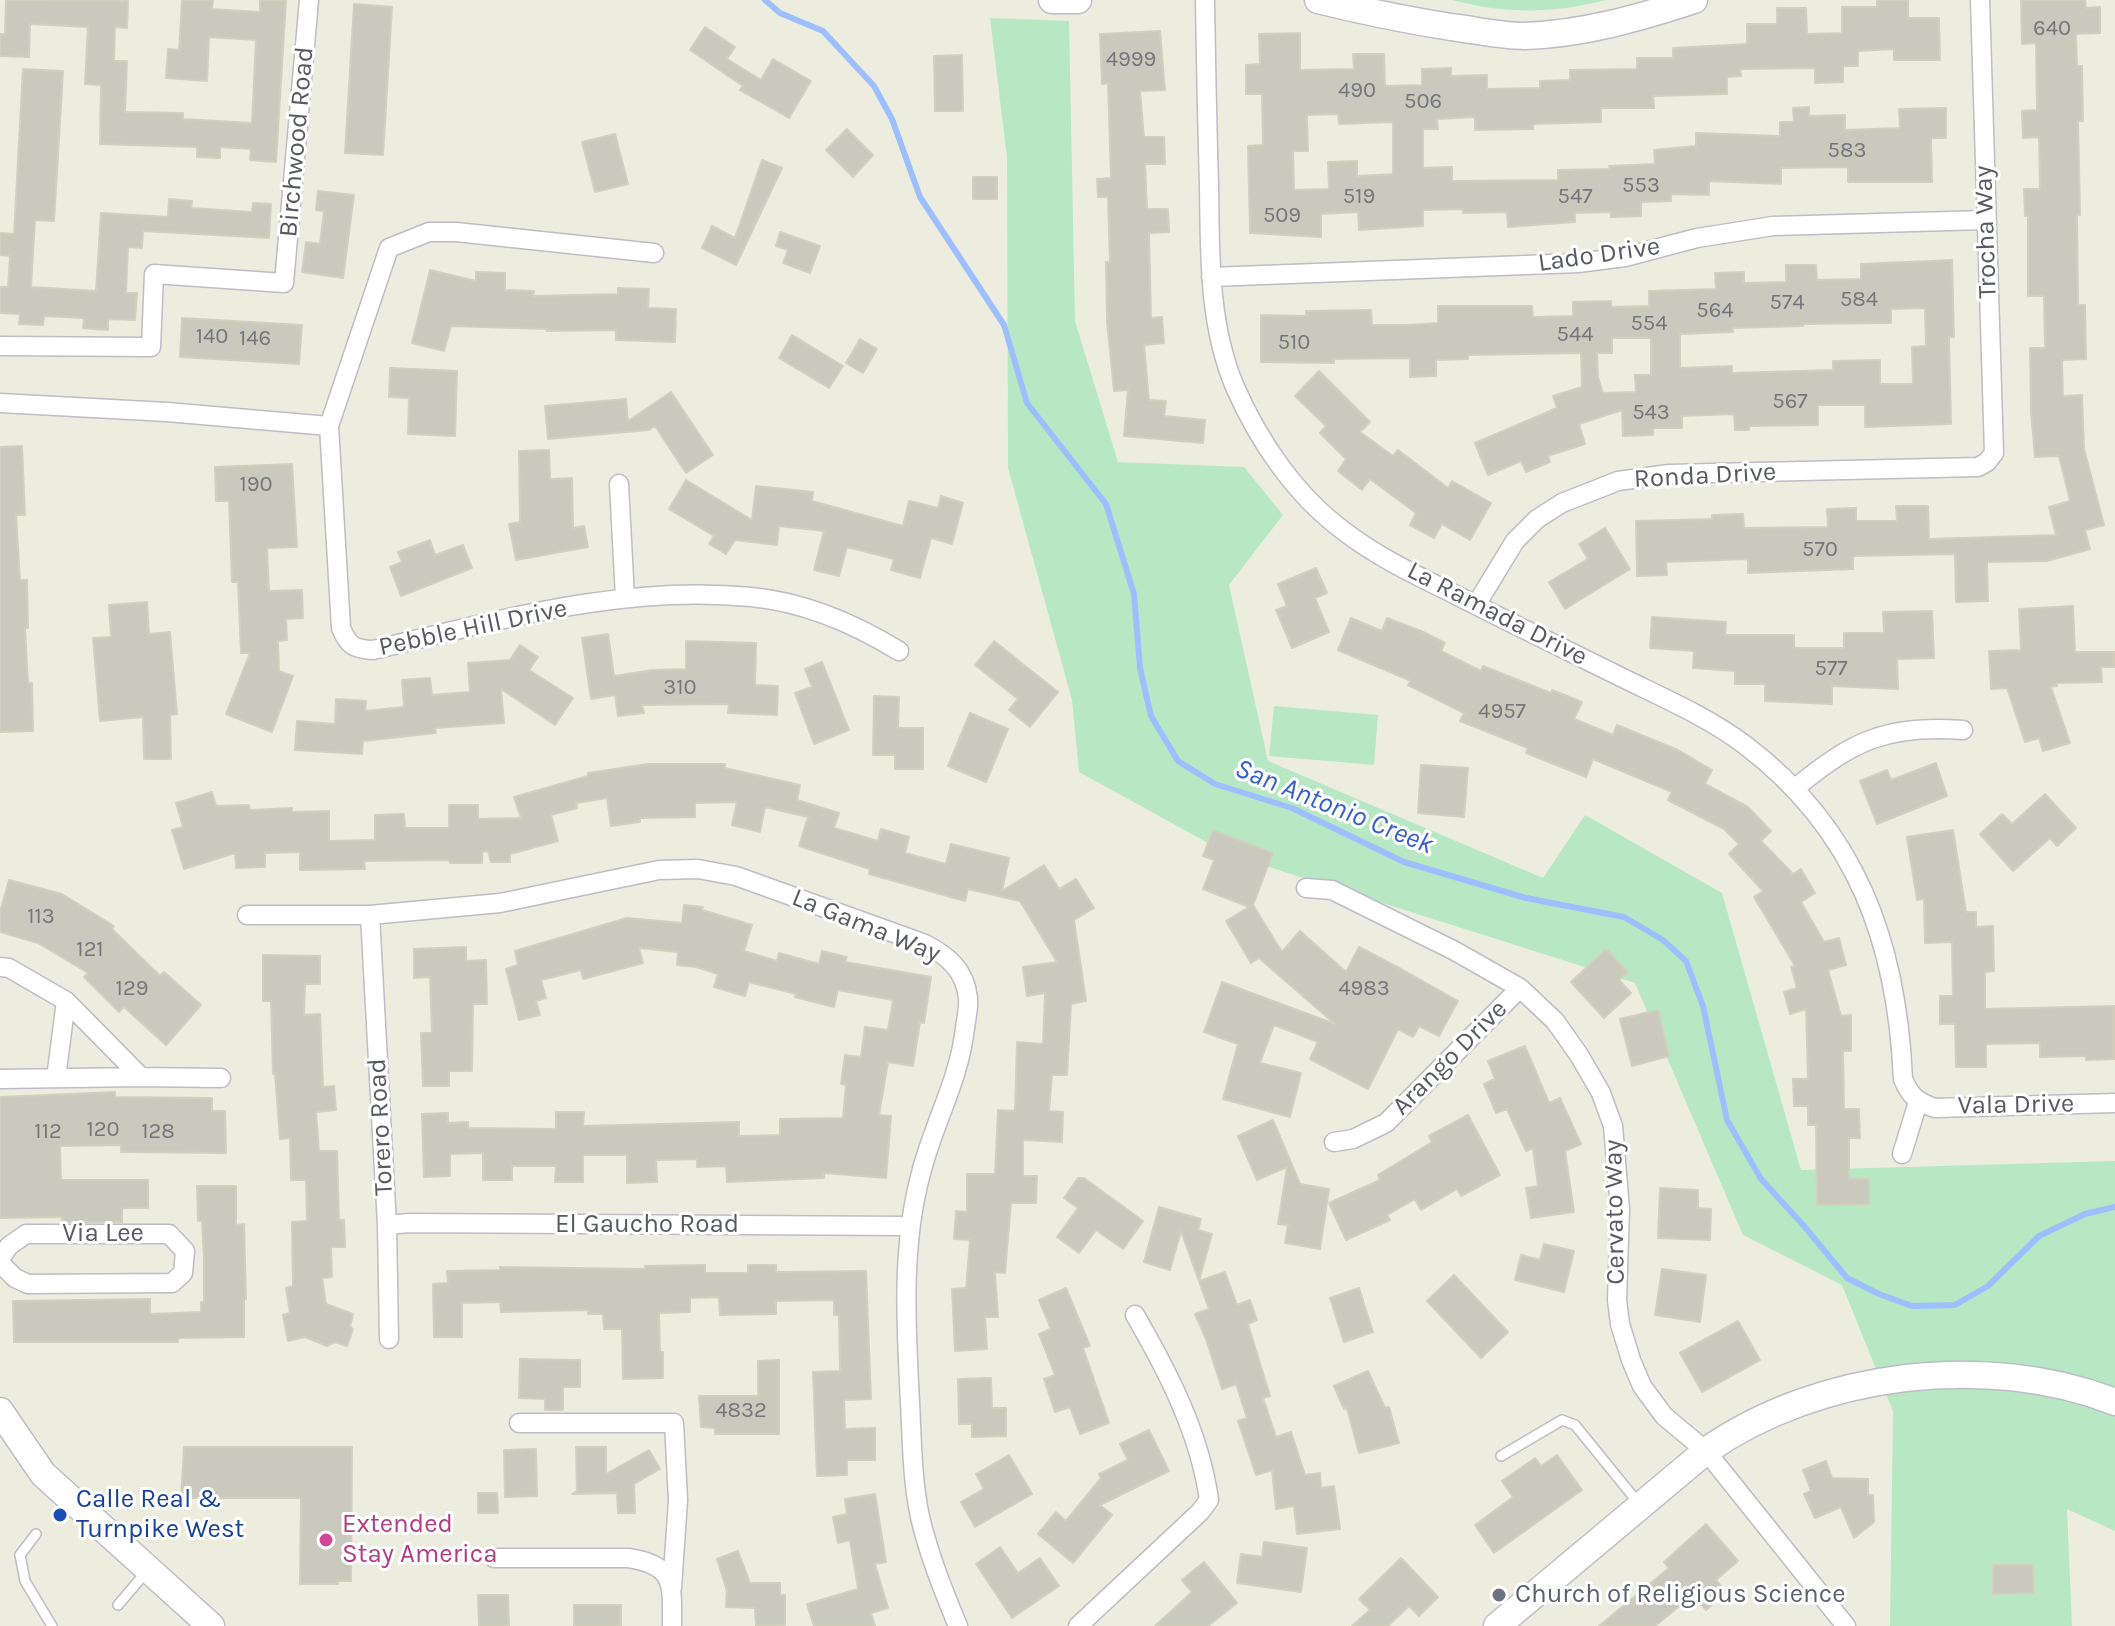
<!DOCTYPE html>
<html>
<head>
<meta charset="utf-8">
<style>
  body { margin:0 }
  canvas { display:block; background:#ededdf }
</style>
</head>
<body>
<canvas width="2115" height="1626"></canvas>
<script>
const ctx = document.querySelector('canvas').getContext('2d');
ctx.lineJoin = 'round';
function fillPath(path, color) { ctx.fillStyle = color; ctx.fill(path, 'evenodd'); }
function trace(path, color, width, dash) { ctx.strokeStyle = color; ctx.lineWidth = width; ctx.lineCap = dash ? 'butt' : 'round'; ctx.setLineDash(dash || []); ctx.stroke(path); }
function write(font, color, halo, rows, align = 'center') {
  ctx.font = font + ' Karla,sans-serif'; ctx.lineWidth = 6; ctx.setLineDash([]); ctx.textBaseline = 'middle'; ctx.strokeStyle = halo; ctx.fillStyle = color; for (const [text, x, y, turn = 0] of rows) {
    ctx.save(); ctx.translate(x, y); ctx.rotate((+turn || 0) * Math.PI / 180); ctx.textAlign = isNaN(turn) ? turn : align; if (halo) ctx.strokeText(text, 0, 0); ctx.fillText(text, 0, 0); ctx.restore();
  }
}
const green = new Path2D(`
  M1452 0H1606C1550 14 1507 14 1452 0Z
  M990 18 1069 21 1075 321 1118 462 1244 467 1283 515 1229 585 1268 761 1543 878 1585 815 1722 893 1801 1170 2115 1161V1531L2067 1509 2072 1626H1890L1893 1411 1842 1285 1743 1235 1635 983 1228 854 1079 772 1072 700 1008 468 1007 158Z
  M1274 706 1378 715 1374 765 1269 756Z`);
const stream = new Path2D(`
  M765 0 780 13 823 31 874 86 892 119 920 197 1004 325 1027 403 1106 504 1134 594 1140 668 1151 716 1178 761 1215 784 1292 808 1404 862 1526 898 1624 917 1663 940 1686 961 1703 1006 1727 1120 1761 1179 1804 1226 1847 1278 1879 1294 1912 1306 1955 1305 1988 1286 2039 1236 2085 1214 2115 1207`);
const building = new Path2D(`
  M6 0 128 1 127 28 115 27 114 61H127L125 112 183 113V119L252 123 256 40 209 37 207 81 166 78 168 49 179 50 182 0H213L212 9 260 12V0H286L276 162 250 160 251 149 220 147V158L197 157V147L100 144 101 85 85 84 88 27 30 24 29 57 0 56V34H5Z
  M1877 0H1908V18H1939L1940 60H1894V49L1858 51V66H1843V82L1815 83V68L1740 69 1741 76 1727 77V94L1653 96 1654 108H1601V122L1533 124V129L1475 130V117L1437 119 1438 129H1423V168L1452 167V181L1558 180V170L1610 169 1609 166 1655 164 1654 150 1696 146V133L1780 136V122H1794L1793 108 1809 107V116L1845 115V130L1900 128 1899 109 1946 108V138H1931L1932 182H1848V167L1781 168V184L1709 181V195L1671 194V201L1641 202V216L1611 217V212L1575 213V222L1508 227 1507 212 1463 213V209L1423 210V226L1359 230 1358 212 1321 214V237L1250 233 1248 146 1263 145 1262 94H1246V65L1260 64 1259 34 1300 33V70L1354 69 1353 54H1384L1385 86 1422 85V69L1451 68V76L1487 75V89L1540 88V81L1570 80V70L1637 69V58H1673V48L1747 44V24H1777V8H1806L1807 34 1842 33V7H1877ZM1338 114 1339 124 1393 122V174L1357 176V161L1328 162 1329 189 1294 190 1293 151H1308L1307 115Z
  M2021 0H2085L2086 8 2100 7V33L2076 34 2077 66H2082L2083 121H2078L2080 215H2077L2078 305H2085L2086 359 2062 360 2063 396 2082 395 2084 449 2104 525 2085 530 2090 549 2047 561 1987 562 1988 601 1956 602 1955 554 1853 556V569L1748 573V559L1666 562 1667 575 1637 576 1636 521 1712 519V515L1743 514 1744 528 1828 527 1827 509 1856 508V521H1897L1896 506H1928L1929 539 2056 535 2049 507 2070 501 2059 456 2035 457 2031 412 2030 348H2045L2044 296H2028V216H2025L2024 189H2040L2039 137 2023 138 2022 111 2037 110 2036 43 2022 44Z
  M354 4 392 7 383 155 345 153Z
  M705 27 735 47 727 59 761 80 773 59 811 81 789 118 740 90 743 86 690 50Z
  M1160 31 1165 90 1140 91 1144 137H1164L1165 164H1145L1147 209H1168L1169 232 1149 233 1151 318 1162 317 1164 343 1144 345 1149 400 1166 401 1164 416 1205 420 1203 443 1124 436 1128 390 1114 391 1107 322 1106 262H1110L1108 197H1098L1097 179 1111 178 1108 83 1102 84 1100 34Z
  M962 55 963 111H935L934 56Z
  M23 69 63 71 54 221 35 220 31 287 96 291 101 213 168 217 169 199 192 201 191 208 252 212 253 203 271 204 269 238 143 231 142 248 128 247 126 293H137L135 320 108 319V330L83 328 84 318 44 316 43 325 19 324 20 314 0 313V287H8L10 256 0 255V233L14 234Z
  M847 129 873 155 853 177 826 150Z
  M615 134 628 184 595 192 582 142Z
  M762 160 782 168 736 265 702 248 712 226 735 238Z
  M973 177H997V199H973Z
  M318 191 354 195 343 278 302 272 306 242 320 244 324 211 316 210Z
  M780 232 820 246 810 273 783 263 788 250 776 246Z
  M1952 260 1954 337H1949L1951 424 1865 427V405H1818V425L1749 426V430H1735L1734 414 1682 416V428H1653V435L1623 436 1622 410 1579 424 1585 444 1548 456 1550 462 1526 472 1521 461 1488 475 1475 443 1557 408 1553 396 1582 387 1581 353 1468 355V359L1436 360V376L1410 377V358L1334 359V363L1261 362V315L1306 316V311L1371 310 1372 325H1409L1438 323V306H1532L1533 317 1573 316V302L1611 301V307L1649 306V291L1716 289 1715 273 1744 272V283L1786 282V265H1816L1817 280 1861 279V264ZM1925 308 1926 346 1912 347 1913 384H1880V360L1833 361V370L1732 373V366L1680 368V334L1733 332 1732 328 1803 326V324L1891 323V309ZM1612 338H1651V375H1635L1636 392 1603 393 1598 377 1597 353H1612Z
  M430 270 476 281V272L505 273V290L534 291 533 296 618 294V288L649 289 648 308 676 309 675 342 616 340V330L547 331V329L451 326 444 351 412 343Z
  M182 318 302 325 299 364 180 357Z
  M792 335 843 366 829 388 779 358Z
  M860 339 877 349 863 373 846 363Z
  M390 368 457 371 455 436 408 434 409 398 389 397Z
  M1319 371 1370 422 1360 432 1393 456 1398 450 1448 488 1452 481 1491 503 1470 540 1442 524 1434 538 1410 525 1416 513 1370 479 1362 490 1338 471 1346 459 1320 433 1326 426 1295 396Z
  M671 392 713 455 686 473 655 426 649 430 548 439 545 406 626 399 628 421Z
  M22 446 25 515H16L20 580H27L28 628H25L28 683H32L33 731 0 732V447Z
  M549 450 550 479 572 478 573 528 584 526 588 547 516 560 509 524 520 522 519 451Z
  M292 464 297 547 267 548 269 591 302 590 303 618 286 619 287 640 278 641 279 671 293 676 272 732 226 714 250 653H241L238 582H232L229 501H216L215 467Z
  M686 480 752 520 756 486 813 492 812 501 903 526 909 501 938 508 941 496 963 503 952 544 931 538 920 578 891 570 894 559 847 547 839 576 814 570 824 531 779 526 777 545 735 540 726 554 709 544 714 536 669 509Z
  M1605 528 1630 569 1565 609 1549 582 1588 559 1579 544Z
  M430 540 435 555 463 545 472 568 401 596 390 567 402 562 398 552Z
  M1316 568 1327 593 1315 598 1329 632 1292 648 1276 610 1287 606 1278 584Z
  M147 602 149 634 170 632 177 714 170 715 171 759H144L143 717 100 721 93 638 111 637 109 605Z
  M2073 606 2075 652H2115V667H2101L2102 682 2057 683V686L2051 687 2070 743 2043 751 2039 738 2025 742 2007 688 1991 689 1989 651 2021 650 2019 609Z
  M1932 611 1934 658 1897 659 1898 689 1832 686V704L1765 701V684H1735V671L1693 668 1694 651 1650 648 1652 617 1726 622 1725 635H1794V648H1844V633H1884L1883 612Z
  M1351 618 1382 631 1387 618 1421 631 1445 643 1441 651 1481 671 1483 666 1551 693 1552 690 1582 702 1574 719 1613 735 1617 725 1678 750 1712 770 1705 784 1748 807 1771 831 1761 841 1793 874 1801 869 1815 893 1801 902 1824 942 1839 938 1846 965 1828 970 1841 1016 1851 1015V1051H1843L1844 1109H1859L1860 1138H1849V1179H1869V1204L1817 1205 1816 1125H1808V1106H1794L1793 1079H1808L1806 1009 1790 1014 1784 992 1797 988 1791 967 1795 966 1754 897 1763 891 1729 854 1739 844 1724 829 1668 800 1672 792 1593 759 1586 777 1526 753 1528 748 1460 721 1464 713 1408 685 1411 681 1338 650Z
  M608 634 614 676 653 670 686 669V641L756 643 755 685 778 686 777 715 728 713 729 704 642 705 644 713 618 716 615 695 591 699 582 638Z
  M994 641 1058 692 1030 727 1009 710 1018 699 975 665Z
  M520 645 538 657 529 670 573 698 555 725 501 689 504 723 435 728 436 733 363 741 362 754 295 750 297 721 335 724 336 699 366 701 365 711 404 707 402 680 430 678 432 695 470 692 468 663 510 660Z
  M822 662 849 730 814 744 795 693 812 687 805 669Z
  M874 696 899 697 898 728H923V769H895V755H873Z
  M970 713 1008 729 986 782 948 766Z
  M1936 763 1947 796 1877 824 1860 781 1887 770 1891 780Z
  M648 764H725V768L800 785 797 800 839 813 834 828 878 841 881 829 909 837 905 853 946 864 951 844 1009 858 1002 891 1044 865 1059 889 1076 879 1094 908 1074 920 1086 1001 1071 1004 1067 1075H1052L1049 1111 1063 1112 1062 1142 1023 1140V1176H1037L1036 1203H1011L1005 1273 995 1272 998 1317H985L987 1349 955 1351 952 1289 966 1288 970 1240 954 1239 956 1211 967 1212V1174H995L998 1110 1015 1111 1017 1042 1043 1044 1045 993 1027 996 1023 967 1057 962 1020 901 968 889 965 901 869 874 870 869 799 846 808 817 765 807 760 832 732 825 737 802 695 803V817L640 818V822L611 826 607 798 576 803 577 808 551 815 558 841 510 854V862H491L488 851 482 852V863H450L449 860 364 861 365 869 300 870V852L265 853V867L236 868 235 853 184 869 172 830 183 827 176 803 212 792 216 806 249 805 250 810 292 808V812L329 811V841L375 840V815L404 814 405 828H449V805H478V819L521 818 514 797 588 776V773Z
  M1421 765 1468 768 1464 817 1418 813Z
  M2045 794 2076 828 2057 846 2050 838 2013 871 1980 834 2002 814 2012 824Z
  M1213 830 1273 853 1253 905 1282 952 1300 931 1346 972 1359 947 1403 970 1458 1001 1439 1036 1419 1026 1413 1037 1398 1029 1368 1089 1310 1059 1318 1042 1274 1025 1260 1063 1301 1073 1290 1117 1223 1099 1238 1044 1204 1032 1222 982 1335 1024 1259 958 1251 963 1226 921 1249 907 1203 889 1214 860 1203 856Z
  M1953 830 1966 912H1976V927L1993 926 1994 971 1985 972V1009L2115 1006V1059L2086 1060V1056L2040 1057V1043L1986 1044V1067H1956L1955 1024H1940V996H1953L1952 942 1925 943 1924 899 1917 900 1907 837Z
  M9 880 62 894 114 926 112 929 160 976 164 972 201 1005 166 1045 124 1007 119 1012 84 977 88 973 38 943 0 932V912Z
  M684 905 703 907 702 910 752 925 744 951 777 961 779 953 819 964 822 951 847 957 845 962 931 977 924 1023 920 1022 913 1066 888 1062 879 1115 891 1116 886 1178 824 1173V1178L727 1182 726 1166 697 1167V1159L656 1160 657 1182 627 1183V1155H583V1182H555L556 1166H512V1180H483V1153L450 1154V1176L424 1177 422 1114 448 1113V1123L468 1122V1128L556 1129V1112H584L583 1126 739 1122V1136L780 1135V1119L843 1118 846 1085 841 1084 845 1055 861 1057 865 1027 888 1030 893 1000 838 990 834 1007 795 997 796 994 749 982 745 996 714 987 718 974 696 967 677 965 678 952 639 948 643 963 583 979 581 970 541 980 546 998 536 1001 540 1015 519 1020 506 969 518 965 515 951 627 918 682 923Z
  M466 947V961L486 960 487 1004H473L472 1071H449V1086H423L421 1033H432L430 977 414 978V949Z
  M1606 949 1628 972 1619 980 1631 993 1604 1018 1571 982Z
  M263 955 320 956V984H305L304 1015 320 1014 323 1087 334 1086 336 1110 316 1112 319 1151H337L339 1220H344L345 1247H331L332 1277 322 1278 326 1304 353 1314 350 1327 353 1329 347 1346 335 1342 327 1346 305 1337 288 1341 283 1315 290 1313 286 1288 293 1286 292 1222 307 1221 306 1180H291L290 1138 280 1139 275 1074H273L271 1001H263Z
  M1658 1010 1669 1056 1632 1066 1620 1019Z
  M1525 1046 1549 1103 1560 1098 1581 1144 1565 1151 1574 1212 1531 1218 1526 1188 1538 1186 1533 1148 1526 1151 1507 1109 1496 1113 1484 1084 1495 1079 1488 1061Z
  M115 1092V1097L212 1098V1111H225L226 1153 121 1152V1145L60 1146 61 1180H148V1208H122V1222H62V1217L0 1218V1097Z
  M1468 1115 1500 1175 1461 1196 1457 1189 1421 1210 1415 1199 1387 1215 1390 1220 1346 1240 1329 1203 1380 1180 1378 1175 1432 1142 1429 1136Z
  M1273 1120 1300 1184 1329 1189 1320 1249 1285 1243 1288 1225 1278 1224 1287 1167 1257 1180 1238 1136Z
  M1078 1178H1084L1143 1221 1123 1249 1096 1230 1079 1253 1057 1237 1078 1208 1064 1198Z
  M197 1186H236V1225L244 1224 246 1299H244V1337L178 1338V1342H14L13 1301 150 1299V1314L201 1312V1302H204V1260L202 1221H198Z
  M1660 1188 1698 1190V1208L1711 1209 1710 1240 1658 1238Z
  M1159 1207 1201 1219 1198 1230 1212 1234 1199 1281 1225 1272 1237 1305 1250 1300 1257 1320 1248 1324 1270 1396 1263 1398 1276 1437 1291 1432 1305 1475 1320 1473 1321 1488 1334 1486 1340 1529 1297 1534 1294 1506 1276 1509 1272 1470 1256 1475 1238 1421 1247 1418 1236 1384 1222 1389 1206 1339 1195 1314 1209 1309 1181 1231 1170 1270 1144 1262Z
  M1544 1244 1574 1251 1564 1292 1515 1280 1521 1255 1540 1260Z
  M705 1265V1273H748V1265H776V1272L866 1271 871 1399 844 1400 845 1429 875 1428V1460H847V1475L817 1476 813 1372 840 1371 839 1315H834V1300L776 1301V1314L720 1315 719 1297 690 1298V1312L659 1313 660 1352H663V1378L623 1379 622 1329H604L603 1314H588V1310L501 1312 500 1302 462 1303V1337H434L433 1284 448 1283 447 1271 500 1270V1267L645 1269V1266Z
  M1662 1269 1706 1275 1700 1322 1655 1315Z
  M1454 1275 1508 1332 1481 1358 1427 1301Z
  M1066 1288 1090 1346 1083 1348 1109 1423 1080 1434 1070 1407 1055 1412 1044 1379 1055 1375 1039 1334 1051 1329 1039 1300Z
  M1359 1288 1373 1332 1344 1342 1330 1298Z
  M1738 1321 1760 1360 1702 1392 1680 1353Z
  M520 1359 580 1360V1387H563V1410H545V1399L519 1398Z
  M779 1360V1434H715V1428L701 1427 699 1396H758V1361Z
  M1368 1371 1385 1408 1389 1407 1399 1443 1359 1453 1347 1408 1344 1409 1334 1386Z
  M991 1378 992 1408H1006V1436L972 1437V1424H959L958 1379Z
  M1149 1430 1169 1471 1100 1505 1112 1515 1073 1563 1038 1534 1056 1512 1066 1521 1101 1478 1099 1474 1128 1460 1120 1444Z
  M184 1447H352L351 1581H338V1584H300L301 1498H181Z
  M576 1447H606V1474L649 1450 660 1469 634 1484 635 1513H618L617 1493 572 1494 577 1491Z
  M536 1449 537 1496 505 1497 504 1450Z
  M1009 1455 1032 1494 975 1527 961 1502 984 1489 976 1474Z
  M1557 1455 1582 1490 1494 1553 1475 1525 1513 1497 1502 1481 1535 1458 1541 1466Z
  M1826 1461 1832 1478 1868 1479V1495H1873L1874 1522 1854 1538 1841 1507 1815 1518 1804 1494 1811 1491 1803 1470Z
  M478 1493H497L498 1513H478Z
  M875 1494 886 1562 875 1564 888 1608 871 1613 875 1626H814L807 1604 858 1589 850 1540 838 1543 833 1517 847 1514 845 1499Z
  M1706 1524 1738 1561 1716 1580 1726 1592 1706 1610 1693 1595 1655 1626H1599L1669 1568 1664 1562Z
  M1264 1542 1307 1548 1301 1592 1237 1583 1241 1554 1262 1557Z
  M1000 1547 1018 1573 1040 1558 1059 1586 1012 1618 976 1564Z
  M738 1551 750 1583H780V1595H785V1625L756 1626 755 1608 726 1607 727 1591 717 1559Z
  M1401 1558 1438 1597 1419 1616 1409 1606 1388 1626H1352L1370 1610 1359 1599Z
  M1204 1562 1237 1603 1208 1626H1155L1192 1592 1182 1580Z
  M1993 1565H2033L2034 1593 1993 1594Z
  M478 1595H508L509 1626H479Z
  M574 1605H621V1626H574Z`);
const lane = new Path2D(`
  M1501 1456 1562 1420 1575 1425 1640 1505
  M36 1534 20 1555 25 1581 52 1626
  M118 1605 147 1571`);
const street = new Path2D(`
  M1205 0C1206 61 1207 123 1209 184 1210 252 1208 324 1235 387 1259 442 1296 496 1345 532 1379 558 1418 576 1456 595 1513 624 1570 652 1627 680 1668 700 1709 718 1745 745 1857 830 1897 943 1903 1079 1910 1096 1917 1102 1935 1108L2115 1103
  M654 253 456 232H429L389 248 329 426 341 628C348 645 353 649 373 650 496 621 623 584 751 597 804 602 855 624 899 651
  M1211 277 1578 263 1625 257 1697 238 1773 226 1985 220
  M0 346 151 347 154 274 284 283 309 0
  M0 403 167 412 329 426
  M619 484 625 598
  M1476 605 1515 541 1537 519 1562 503 1618 481 1669 474 1978 467 1987 462 1994 453 1980 0
  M1794 789C1852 741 1887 724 1963 730
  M1306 888 1332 890 1455 951 1520 988 1555 1021 1579 1055 1601 1093 1613 1126 1620 1209 1617 1300 1620 1324 1631 1360 1642 1386 1664 1416 1706 1451 1846 1626
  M247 915H370L500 903 659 870 698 869 736 876 925 944C948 956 965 970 968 998 969 1008 966 1019 965 1028 959 1081 934 1122 921 1173 901 1247 906 1326 910 1402 912 1441 912 1479 920 1517 929 1555 943 1590 958 1626
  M370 915 387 1225 389 1339
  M0 967 9 968 66 1001 141 1077 221 1078
  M56 1078 66 1001
  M0 1079 141 1077
  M1334 1142 1353 1139 1386 1123 1520 988
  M1902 1154 1918 1102
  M387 1225 409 1223 908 1226
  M0 1259 9 1246 26 1234H169L185 1251 183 1273 172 1283 28 1284 15 1278 0 1263
  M519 1423H674L678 1500 672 1588
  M494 1558H628C676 1565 672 1585 672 1626
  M1078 1626 1200 1512 1209 1500C1200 1434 1168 1372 1135 1315`);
const secondary = new Path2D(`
  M1052 0H1078
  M1318 0C1363 11 1406 20 1451 27 1476 30 1500 36 1525 36 1583 34 1639 18 1694 0
  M0 1411 43 1474 211 1626
  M1497 1626 1706 1451C1819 1372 1987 1352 2115 1402`);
const markers = [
  [60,1515,8,"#1a4fb4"],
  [326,1540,8,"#d1479c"],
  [1499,1595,8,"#6b7280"]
];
const numberNames = [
  ["640",2052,29],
  ["4999",1131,60],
  ["490",1357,91],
  ["506",1423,102],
  ["583",1847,151],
  ["553",1641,186],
  ["519",1359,197],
  ["547",1575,197],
  ["509",1282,216],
  ["584",1859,300],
  ["574",1787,303],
  ["564",1715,311],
  ["554",1649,324],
  ["544",1575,335],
  ["140",212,337],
  ["146",255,339],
  ["510",1294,343],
  ["567",1790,402],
  ["543",1651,413],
  ["190",256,485],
  ["570",1820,550],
  ["577",1831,669],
  ["310",680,688],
  ["4957",1502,712],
  ["113",41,917],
  ["121",90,950],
  ["129",132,989],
  ["4983",1364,989],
  ["120",103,1130],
  ["112",48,1132],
  ["128",158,1132],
  ["4832",741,1411]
];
const streetNames = [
  ["Birchwood Road",297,142,-85],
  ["Trocha Way",1986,232,-92],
  ["Lado Drive",1599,255,-8],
  ["Ronda Drive",1705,476,-3],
  ["La Ramada Drive",1497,614,27],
  ["Pebble Hill Drive",473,628,-12],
  ["La Gama Way",866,926,22],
  ["Arango Drive",1450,1058,-45],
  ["Vala Drive",2016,1105,-1],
  ["Torero Road",381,1127,-93],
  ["Cervato Way",1615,1212,-91],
  ["El Gaucho Road",647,1225],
  ["Via Lee",103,1234]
];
const transitNames = [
  ["Calle Real &",76,1500],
  ["Turnpike West",76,1530]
];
const hotelNames = [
  ["Extended",342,1525],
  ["Stay America",342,1555]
];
const worshipNames = [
  ["Church of Religious Science",1515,1595]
];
const waterNames = [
  ["San Antonio Creek",1334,807,22]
];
fillPath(green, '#b8e8c3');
trace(stream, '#9dbfff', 6);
fillPath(building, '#cac9be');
trace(building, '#d2d0bd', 2);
trace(lane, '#bcbdc5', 12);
trace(street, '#bcbdc5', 21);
trace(secondary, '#bcbec7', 29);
trace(lane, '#fff', 9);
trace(street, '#fff', 18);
trace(secondary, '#fff', 26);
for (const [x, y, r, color] of markers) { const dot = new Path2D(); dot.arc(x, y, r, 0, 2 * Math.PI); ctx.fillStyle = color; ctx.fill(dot); trace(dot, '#fff', 3); }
write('22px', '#747679', null, numberNames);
write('26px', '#585a62', '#fff', streetNames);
write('26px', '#164399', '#fff', transitNames, 'left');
write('26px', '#b23c85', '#fff', hotelNames, 'left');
write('26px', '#5b616d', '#fff', worshipNames, 'left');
write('italic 28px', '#365ecc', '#fff', waterNames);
</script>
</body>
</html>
